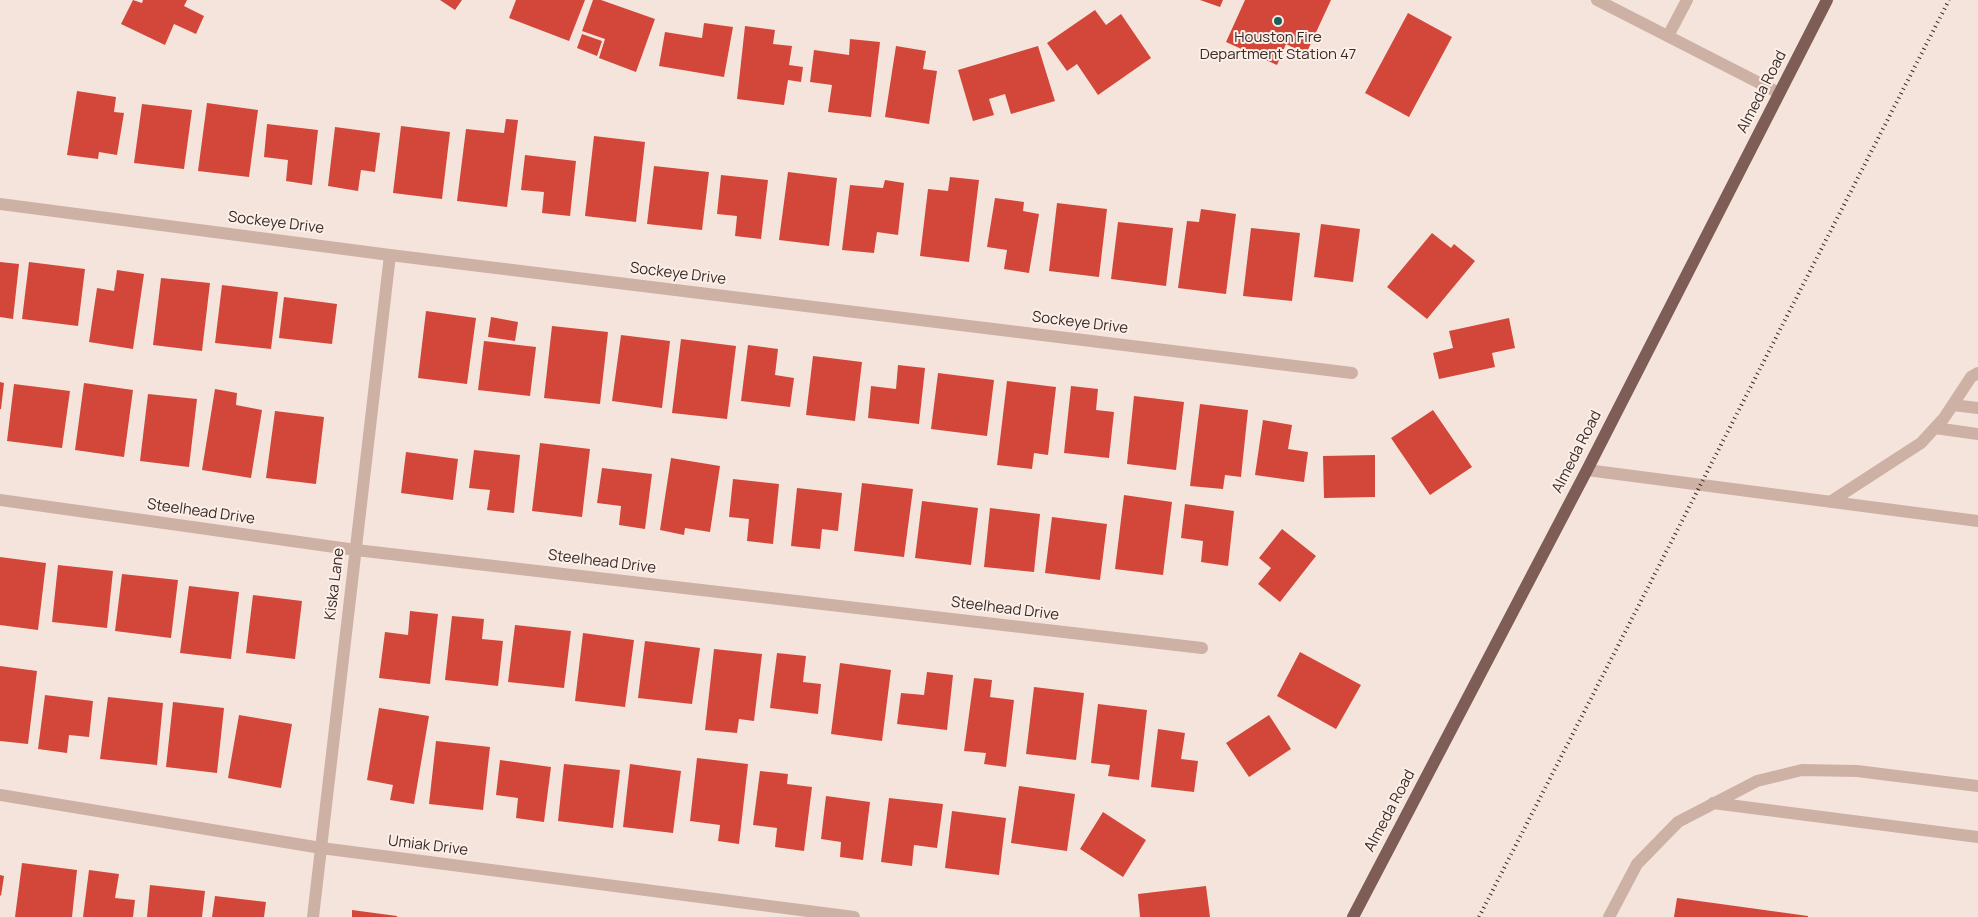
<!DOCTYPE html>
<html>
<head>
<meta charset="utf-8">
<style>
  body { margin:0 }
  canvas { display:block; background:#f5e4db }
</style>
</head>
<body>
<canvas width="1978" height="917"></canvas>
<script>
const ctx = document.querySelector('canvas').getContext('2d');
ctx.lineJoin = 'round';
function fillPath(path, color) { ctx.fillStyle = color; ctx.fill(path, 'evenodd'); }
function trace(path, color, width, dash) { ctx.strokeStyle = color; ctx.lineWidth = width; ctx.lineCap = dash ? 'butt' : 'round'; ctx.setLineDash(dash || []); ctx.stroke(path); }
function write(font, color, halo, rows, align = 'center') {
  ctx.font = font + ' Manrope,sans-serif'; ctx.lineWidth = 4; ctx.setLineDash([]); ctx.textBaseline = 'middle'; ctx.strokeStyle = halo; ctx.fillStyle = color; for (const [text, x, y, turn = 0] of rows) {
    ctx.save(); ctx.translate(x, y); ctx.rotate((+turn || 0) * Math.PI / 180); ctx.textAlign = isNaN(turn) ? turn : align; if (halo) ctx.strokeText(text, 0, 0); ctx.fillText(text, 0, 0); ctx.restore();
  }
}
const building = new Path2D(`
  M133 0 142 3 143 0H187L184 6 204 16 196 34 174 24 165 45 121 24Z
  M440 0H462L455 10Z
  M516 0H585L569 41 509 18Z
  M593 0H601L655 19 636 72 599 58 605 39 582 31Z
  M1200 0H1223L1220 7Z
  M1245 0H1331L1306 54 1286 44 1277 65 1226 42Z
  M1095 10 1106 25 1121 14 1151 58 1098 95 1077 64 1067 71 1047 43Z
  M1408 13 1452 37 1409 117 1365 93Z
  M704 23 733 27 724 77 659 66 665 32 702 38Z
  M745 26 775 30 773 44 792 46 789 65 803 67 801 82 788 80 784 105 737 99Z
  M582 34 602 41 597 56 577 48Z
  M850 39 880 42 871 117 828 112 832 85 810 82 814 50 849 55Z
  M896 46 926 51 923 69 937 71 929 124 885 117Z
  M1038 46 1055 101 1011 114 1005 94 989 99 994 115 973 121 958 70Z
  M77 91 116 97 114 112 124 113 117 155 99 152 98 159 67 155Z
  M207 103 258 110 249 177 198 171Z
  M142 104 192 110 184 169 134 163Z
  M506 119 518 120 507 207 457 201 466 129 504 133Z
  M267 124 318 130 312 185 286 181 288 160 264 157Z
  M401 126 450 132 442 199 393 193Z
  M335 127 380 133 375 172 361 170 358 191 328 186Z
  M594 136 645 142 636 222 585 216Z
  M525 155 576 161 570 216 542 213 544 192 521 190Z
  M654 166 709 172 702 230 647 224Z
  M788 172 837 178 829 246 779 240Z
  M721 175 768 180 761 239 735 236 737 216 717 214Z
  M950 177 979 180 969 262 920 256 928 189 948 191Z
  M885 180 904 183 898 235 877 232 874 253 842 250 850 185 883 188Z
  M995 198 1024 202 1023 211 1039 214 1029 273 1004 269 1007 250 987 247Z
  M1057 203 1107 209 1099 277 1049 271Z
  M1201 209 1236 214 1226 294 1178 288 1187 221 1199 222Z
  M1118 222 1173 228 1166 286 1111 279Z
  M1321 224 1360 229 1353 282 1314 277Z
  M1251 228 1300 233 1292 301 1243 296Z
  M1432 233 1451 248 1454 244 1475 261 1427 319 1387 287Z
  M0 262 19 264 13 319 0 317Z
  M29 262 85 269 78 326 22 319Z
  M117 270 144 274 133 349 89 342 97 288 114 291Z
  M161 278 210 283 202 351 153 345Z
  M222 285 278 292 271 349 215 343Z
  M284 297 337 304 332 344 279 338Z
  M426 311 476 318 467 384 418 378Z
  M491 317 518 322 515 341 488 337Z
  M1509 318 1515 348 1492 353 1495 367 1439 379 1433 353 1453 348 1449 331Z
  M552 326 608 332 600 404 544 398Z
  M621 335 670 341 662 408 612 401Z
  M681 339 736 346 727 419 672 413Z
  M484 341 536 347 530 396 478 390Z
  M748 345 778 349 775 375 794 378 790 407 741 401Z
  M813 356 862 362 855 421 806 415Z
  M898 365 925 368 919 424 868 418 871 386 896 389Z
  M938 373 994 380 987 436 931 429Z
  M1007 381 1056 387 1048 455 1034 453 1032 469 997 465Z
  M0 382 4 383 1 409H0Z
  M84 383 133 390 124 457 75 450Z
  M14 384 70 391 62 448 7 441Z
  M1071 386 1098 389 1096 410 1114 412 1109 458 1064 453Z
  M215 389 237 393 236 405 262 410 251 478 202 470Z
  M148 394 197 399 189 467 140 461Z
  M1134 396 1184 402 1176 470 1127 464Z
  M1200 404 1248 410 1241 477 1225 475 1223 489 1190 486Z
  M1433 410 1472 467 1430 495 1391 438Z
  M275 411 324 417 316 484 266 478Z
  M1263 420 1292 425 1288 449 1308 452 1304 482 1255 475Z
  M540 443 590 449 582 517 532 511Z
  M474 450 520 455 514 513 487 510 490 490 469 488Z
  M406 452 458 459 453 500 401 493Z
  M1375 455V497L1324 498 1323 456Z
  M671 458 720 466 710 532 685 528 684 535 660 530Z
  M602 468 652 474 645 529 619 525 621 506 597 503Z
  M733 479 779 484 773 544 747 541 749 519 729 517Z
  M862 483 913 489 904 557 854 551Z
  M797 488 842 493 838 531 822 529 820 549 791 546Z
  M1124 495 1172 502 1163 575 1115 569Z
  M922 501 978 508 971 565 915 558Z
  M1185 504 1234 511 1228 566 1201 562 1203 541 1181 538Z
  M990 508 1040 514 1034 572 984 567Z
  M1052 517 1107 524 1100 580 1045 573Z
  M1282 529 1316 556 1280 602 1258 584 1271 568 1259 558Z
  M0 557 46 563 38 630 0 625Z
  M58 565 113 571 107 628 52 622Z
  M122 574 178 580 171 638 115 631Z
  M189 586 239 592 231 659 180 653Z
  M253 595 302 601 295 659 246 653Z
  M410 611 438 614 430 684 379 678 385 632 408 635Z
  M452 616 484 619 482 639 503 641 498 686 445 680Z
  M515 625 571 631 564 688 508 682Z
  M583 633 634 640 625 707 575 701Z
  M645 641 700 648 692 704 638 698Z
  M714 649 762 654 754 721 739 719 737 733 705 730Z
  M1300 652 1361 685 1336 729 1277 696Z
  M777 653 806 656 803 682 821 684 818 714 770 708Z
  M840 663 891 670 882 741 831 734Z
  M0 666 37 671 28 744 0 741Z
  M927 672 953 675 947 730 897 724 901 693 924 695Z
  M974 678 992 680 990 697 1014 700 1006 767 984 764 986 753 964 751Z
  M1034 687 1084 693 1076 760 1026 754Z
  M45 695 93 701 89 737 69 735 67 753 38 749Z
  M108 697 163 703 157 765 100 759Z
  M173 702 224 708 217 773 166 767Z
  M1098 704 1147 710 1139 780 1108 776 1110 765 1091 763Z
  M379 708 429 716 414 804 390 800 393 785 367 780Z
  M239 715 292 724 281 788 228 778Z
  M1269 715 1291 749 1249 777 1226 743Z
  M1158 729 1185 733 1181 759 1198 761 1194 792 1151 787Z
  M436 741 490 747 483 810 429 804Z
  M697 758 748 764 739 844 718 841 720 825 690 821Z
  M500 760 551 767 544 822 516 818 518 798 496 795Z
  M564 764 620 770 613 828 558 821Z
  M630 764 681 771 673 833 623 827Z
  M760 771 788 774 787 784 812 787 804 851 775 847 777 828 753 825Z
  M1019 786 1075 794 1067 851 1011 843Z
  M826 796 870 802 863 860 840 857 841 842 821 839Z
  M889 798 943 804 937 848 914 845 912 866 881 862Z
  M952 811 1006 818 999 875 945 868Z
  M1103 812 1146 840 1123 877 1080 849Z
  M22 863 77 870 72 917H15Z
  M89 870 119 874 115 898 135 900 133 917H83Z
  M0 875 4 876 1 896 0 895Z
  M150 885 205 891 202 917H147Z
  M1206 886 1210 917H1140L1138 894Z
  M215 896 266 902 264 917H212Z
  M1677 898 1808 916V917H1674Z
  M352 910 397 916V917H352Z`);
const service = new Path2D(`
  M1668 36 1687 0
  M1953 405 1978 408
  M1935 428 1978 434
  M1587 470 1978 521
  M1830 502 1921 443 1944 418 1971 377 1978 373
  M1713 803 1978 837
  M1609 917 1637 864 1678 822 1757 781 1802 770 1857 771 1978 786`);
const minor = new Path2D(`
  M1597 0 1779 93
  M0 204 390 255 1352 373
  M0 500 356 550 1202 648
  M0 795 321 848 854 917
  M313 917 390 255`);
const primary = new Path2D(`
  M1353 917 1587 470 1827 0`);
const rail = new Path2D(`
  M1479 917 1949 0`);
const markers = [
  [1278,21,5,"#186059"]
];
const poiNames = [
  ["Houston Fire",1278,38],
  ["Department Station 47",1278,55]
];
const streetNames = [
  ["Almeda Road",1762,92,-63],
  ["Sockeye Drive",276,223,7],
  ["Sockeye Drive",678,274,7],
  ["Sockeye Drive",1080,323,7],
  ["Almeda Road",1577,452,-63],
  ["Steelhead Drive",201,512,8],
  ["Steelhead Drive",602,562,7],
  ["Kiska Lane",335,584,-83],
  ["Steelhead Drive",1005,609,7],
  ["Almeda Road",1390,811,-62],
  ["Umiak Drive",428,846,7]
];
fillPath(building, '#d3473a');
trace(service, '#ceb1a5', 12);
trace(minor, '#ceb1a5', 12);
trace(primary, '#7d5d56', 12);
trace(rail, '#392a27', 4, [1, 4]);
for (const [x, y, r, color] of markers) { const dot = new Path2D(); dot.arc(x, y, r, 0, 2 * Math.PI); ctx.fillStyle = color; ctx.fill(dot); trace(dot, '#fcefe8', 2); }
write('15px', '#392a27', '#fcefe8', poiNames);
write('15px', '#392a27', '#fcefe8', streetNames);
</script>
</body>
</html>
